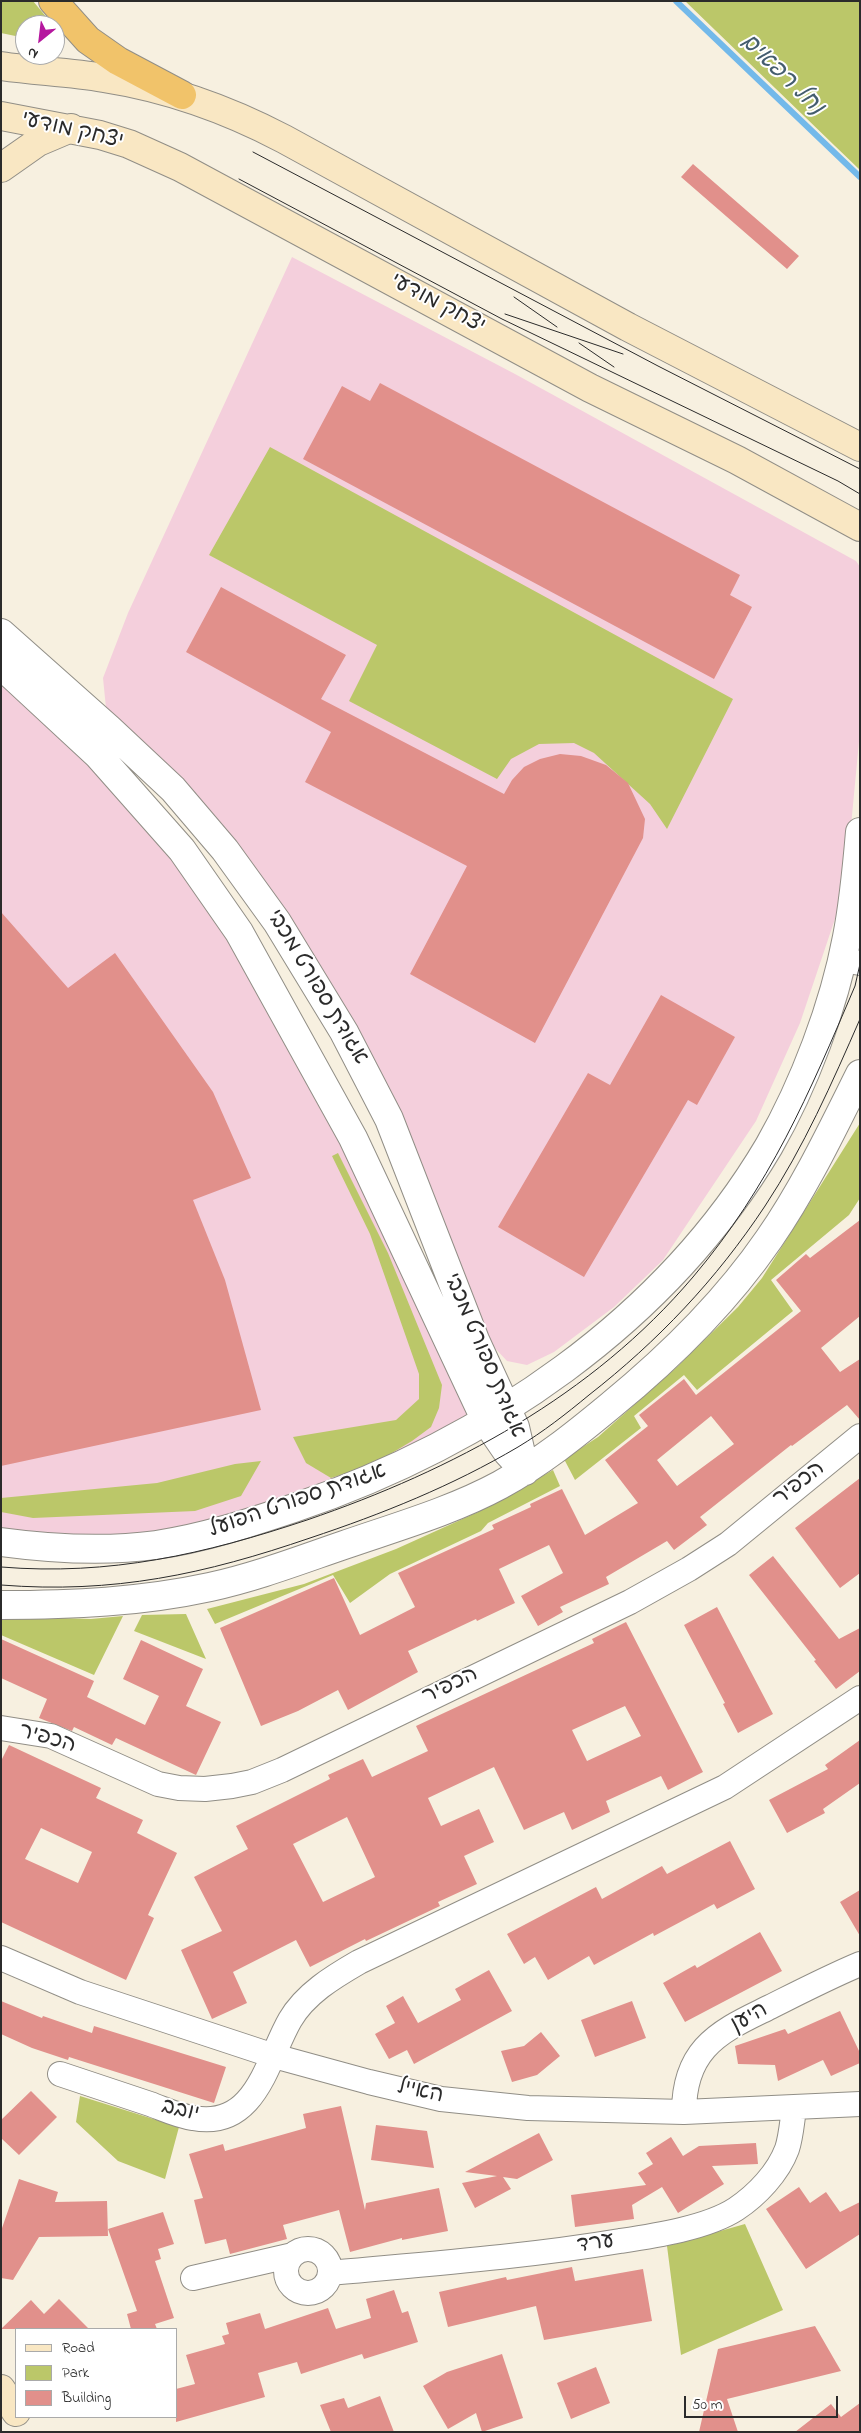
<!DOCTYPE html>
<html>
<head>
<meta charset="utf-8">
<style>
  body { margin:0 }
  #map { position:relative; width:861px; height:2433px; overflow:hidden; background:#f7f0e0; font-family:"Indie Flower",sans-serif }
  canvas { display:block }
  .frame { position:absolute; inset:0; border:2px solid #2b2b2b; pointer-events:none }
  .legend { position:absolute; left:15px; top:2328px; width:162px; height:90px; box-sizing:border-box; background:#fff; border:1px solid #aaa; margin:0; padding:6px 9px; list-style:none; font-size:15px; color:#2b2b2b }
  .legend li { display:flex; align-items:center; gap:10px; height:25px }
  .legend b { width:25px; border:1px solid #aaa }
  .north { position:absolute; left:15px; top:15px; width:50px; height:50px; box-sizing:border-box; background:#fff; border:1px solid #aaa; border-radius:50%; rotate:209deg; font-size:14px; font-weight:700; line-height:20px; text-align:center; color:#2b2b2b }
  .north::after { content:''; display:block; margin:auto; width:18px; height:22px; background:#b5179e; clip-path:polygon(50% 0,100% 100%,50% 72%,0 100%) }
  .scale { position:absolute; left:684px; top:2396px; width:154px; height:22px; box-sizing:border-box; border:2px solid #2b2b2b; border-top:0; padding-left:6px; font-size:15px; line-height:18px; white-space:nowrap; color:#2b2b2b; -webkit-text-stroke:4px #fff; paint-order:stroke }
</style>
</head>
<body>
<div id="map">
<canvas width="861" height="2433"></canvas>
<div class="frame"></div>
<ul class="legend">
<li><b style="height:6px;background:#f9e7c3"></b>Road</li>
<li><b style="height:14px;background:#bbc769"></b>Park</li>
<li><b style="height:14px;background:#e1908b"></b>Building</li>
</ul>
<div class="north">N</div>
<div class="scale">50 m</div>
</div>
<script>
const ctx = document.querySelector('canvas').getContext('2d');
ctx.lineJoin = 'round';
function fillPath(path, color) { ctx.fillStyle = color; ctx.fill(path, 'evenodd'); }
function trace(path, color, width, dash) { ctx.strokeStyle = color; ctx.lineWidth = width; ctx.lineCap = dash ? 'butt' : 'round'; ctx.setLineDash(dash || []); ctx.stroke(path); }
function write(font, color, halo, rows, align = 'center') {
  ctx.font = font + ' "Indie Flower","Playpen Sans Hebrew",sans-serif'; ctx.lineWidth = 4; ctx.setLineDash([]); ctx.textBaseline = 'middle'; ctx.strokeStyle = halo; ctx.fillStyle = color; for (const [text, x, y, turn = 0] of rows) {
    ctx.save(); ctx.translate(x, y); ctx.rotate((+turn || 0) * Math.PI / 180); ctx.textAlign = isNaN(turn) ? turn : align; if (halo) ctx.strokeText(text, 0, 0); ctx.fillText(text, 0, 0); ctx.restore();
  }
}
const built = new Path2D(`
  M292 257 515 374 856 561 860 567V731L845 889 800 1023 756 1121 663 1260 614 1307 554 1352 527 1365 507 1361 493 1346 472 1299 422 1167 195 802 106 708 103 678 128 613Z
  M1 665 239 932 486 1421 201 1536 1 1542Z`);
const green = new Path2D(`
  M1 1H33L53 25H25V38L1 33Z
  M685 1H860V170L835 146Z
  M270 447 733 699 667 829 650 804 594 753 574 743 539 744 511 759 497 779 349 701 377 645 209 555Z
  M860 1123V1198L849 1215 771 1280 793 1311 697 1390 684 1375 634 1416 641 1428 575 1480 564 1459 598 1437 678 1366 738 1307 762 1278Z
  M338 1153 388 1253 442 1385 439 1408 431 1427 412 1441 372 1465 331 1478 306 1463 293 1437 396 1420 419 1399V1374L370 1234 332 1156Z
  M261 1461 241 1496 195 1511 33 1518 1 1512V1498L157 1483 235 1464Z
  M553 1470 560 1486 488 1523 481 1531 390 1574 350 1603 333 1575 215 1624 207 1609 304 1584 396 1549 478 1512Z
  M186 1614 206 1659 134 1631 142 1615Z
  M1 1616 91 1619 123 1616 94 1675 1 1635Z
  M80 2096 179 2127 165 2179 118 2161 76 2122Z
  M745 2224 783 2310 681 2355 667 2246Z`);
const stream = new Path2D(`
  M676 1 860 177`);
const building = new Path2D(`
  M693 164 799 256 787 269 681 177Z
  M380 383 740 575 730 595 752 607 714 679 303 459 342 386 370 401Z
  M221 587 346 655 321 699 504 794 512 780 524 767 540 759 560 754 581 756 606 765 628 783 645 819 643 838 535 1043 410 974 467 866 305 782 331 732 186 652Z
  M1 912 68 988 115 953 213 1092 251 1178 193 1200 225 1280 261 1410 1 1466Z
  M661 995 735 1037 697 1105 688 1100 584 1277 498 1227 588 1073 610 1085Z
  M860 1220V1316L821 1348 840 1372 860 1359V1420L847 1405 792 1446 791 1445 700 1517 707 1525 674 1550 667 1541 606 1577 609 1584 560 1607 563 1612 538 1626 521 1596 563 1573 549 1545 499 1569 515 1603 477 1621 476 1619 408 1651 418 1672 348 1710 338 1690 298 1711 261 1726 220 1628 334 1578 360 1635 415 1607 398 1573 494 1529 492 1525 531 1507 530 1504 562 1489 585 1535 638 1503 605 1460 648 1426 639 1415 684 1379 696 1395 801 1311 776 1280 806 1254 810 1258ZM711 1416 734 1444 677 1486 657 1460Z
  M860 1478V1573L840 1588 795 1528Z
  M773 1556 839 1639 860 1628V1671L836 1689 814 1661 816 1660 749 1575Z
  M717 1607 773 1714 738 1733 723 1704 725 1703 684 1625Z
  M626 1622 703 1772 668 1790 661 1776 606 1801 610 1812 572 1830 564 1812 524 1830 494 1767 428 1798 441 1826 479 1809 494 1842 464 1856 477 1884 438 1902 440 1906 366 1941 365 1939 310 1967 296 1940 233 1972 247 2003 212 2019 181 1950 222 1931 194 1877 248 1849 236 1826 330 1779 328 1775 363 1759 372 1777 428 1751 416 1726 594 1643 592 1639ZM625 1706 641 1736 587 1761 572 1730ZM347 1817 375 1877 323 1902 293 1844Z
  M1 1639 94 1681 87 1697 145 1725 159 1696 123 1679 141 1640 203 1669 186 1706 221 1722 196 1775 116 1738 112 1745 74 1727 72 1731 39 1718 47 1699 1 1678Z
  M860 1740V1783L823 1809 825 1813 787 1833 769 1800 828 1769 825 1765Z
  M9 1745 101 1788 96 1798 143 1820 137 1833 177 1853 148 1915 154 1918 126 1980 1 1922V1761ZM41 1828 92 1852 78 1883 25 1859Z
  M730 1841 755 1889 717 1909 714 1904 654 1936 653 1933 594 1965 589 1956 548 1980 535 1957 524 1964 507 1934 596 1887 602 1899 662 1866 667 1874Z
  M860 1890V1936L840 1902Z
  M760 1932 782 1971 685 2022 663 1983 695 1965 697 1968Z
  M489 1970 512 2011 414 2064 407 2050 389 2059 375 2034 395 2023 386 2006 403 1996 418 2023 461 2000 455 1989Z
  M1 2001 42 2018 43 2016 92 2033 94 2026 226 2067 214 2103 69 2057 68 2060 32 2048 1 2034Z
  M632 2001 646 2038 595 2057 581 2020Z
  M840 2011 860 2053V2063L831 2076 823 2060 778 2081 775 2065 738 2064 735 2046 785 2029 788 2034Z
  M541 2032 560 2056 537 2075 512 2082 501 2051 524 2046Z
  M31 2091 57 2117 19 2155 1 2138V2120Z
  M341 2106 365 2210 366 2203 439 2188 448 2231 402 2240V2238L350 2252 339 2210 283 2225 287 2239 230 2254 226 2239 205 2244 194 2200 203 2198 189 2154 223 2144 225 2151 306 2128 303 2114Z
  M376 2125 427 2131 434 2168 371 2160Z
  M539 2133 553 2160 517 2179 503 2177 511 2189 475 2208 462 2183 497 2176 465 2172Z
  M671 2137 683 2156 699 2146 756 2143 758 2164 712 2166 724 2184 678 2213 662 2187 632 2205 634 2219 575 2227 571 2195 646 2185 638 2173 653 2164 646 2153Z
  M19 2179 58 2192 55 2202 107 2201 108 2236 39 2237 13 2280 1 2278V2231Z
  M799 2187 810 2203 826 2192 840 2212 860 2202V2234L806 2269 766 2209Z
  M163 2212 174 2244 158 2249 161 2259 155 2261 174 2318 155 2324 157 2329H131L127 2314 137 2311 108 2229Z
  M572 2267 575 2281 643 2269 652 2321 544 2340 536 2306 448 2327 439 2292 506 2277 507 2280Z
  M394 2290 402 2313 408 2311 418 2342 364 2359 362 2354 301 2374 297 2362 258 2373 265 2397 176 2422V2389L195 2384 186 2355 225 2344 222 2336 229 2334 226 2323 260 2313 265 2329 328 2308 336 2329 371 2318 366 2299Z
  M59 2299 89 2329H1L31 2300 44 2314Z
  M815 2326 841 2371 727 2399 738 2432H699L718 2349Z
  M502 2354 523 2418 482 2432 476 2413 448 2429 423 2386 447 2372Z
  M596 2367 610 2403 571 2419 557 2383Z
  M380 2396 394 2432H331L320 2405 344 2398 348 2408Z
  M860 2403V2432H795L831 2404 841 2417Z`);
const minor = new Path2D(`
  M842 960 860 963
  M1 1728 51 1736 158 1784 179 1788 205 1789 232 1786 252 1782 282 1770 630 1602 689 1569 728 1544 860 1436
  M1 1958 80 1992 274 2056 369 2082 441 2099 528 2108 684 2112 860 2104
  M60 2074C90 2084 120 2094 150 2104 164 2109 178 2116 193 2118 256 2130 267 2060 290 2020 305 1994 333 1977 359 1962L725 1787 860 1698
  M684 2112C684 2088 689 2066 705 2048 722 2029 748 2018 770 2007 800 1992 829 1977 860 1964
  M286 2271a22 22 0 1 1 44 0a22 22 0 1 1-44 0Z
  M330 2273C427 2264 524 2257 620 2241 653 2236 707 2228 736 2209 757 2195 778 2173 787 2149 791 2137 792 2122 794 2109
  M193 2278 293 2255`);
const tertiary = new Path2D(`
  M1 633 109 729 173 789 225 850 277 922 344 1032 389 1119 475 1340 515 1427 525 1471
  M1 665 98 755 182 850 239 932 353 1138 486 1421 508 1453 522 1468
  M1 1542C53 1549 104 1552 156 1545 204 1538 249 1523 294 1508 485 1443 665 1322 769 1146 804 1085 834 1006 847 937 854 902 857 867 860 832
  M1 1605C72 1605 141 1602 210 1587 256 1577 300 1560 344 1545 396 1527 452 1511 500 1485 540 1463 575 1435 610 1406 670 1357 725 1303 769 1239 805 1187 832 1130 860 1074`);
const secondary = new Path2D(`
  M1 66C35 71 70 72 104 78 168 88 227 109 284 139L628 327 860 447
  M1 116 100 135 129 144 180 167 590 388 737 460 860 527
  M1 168 38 142 71 128
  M1 2389 16 2412`);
const motorway = new Path2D(`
  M53 1 88 40 118 61 182 95`);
const tram = new Path2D(`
  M253 152 658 366 860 469
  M239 179 502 319 838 481 860 494
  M514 297 557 327
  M505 314 623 354
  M579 343 614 367
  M1 1567C110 1576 205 1554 307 1520 453 1470 592 1396 693 1277 770 1186 809 1094 855 986L860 964
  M1 1585C114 1594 205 1574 310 1538 382 1514 452 1486 518 1447 543 1432 566 1414 589 1395 658 1341 716 1280 765 1206 804 1147 832 1083 860 1019`);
const streetNames = [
  ["יצחק מודעי",72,132,13],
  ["יצחק מודעי",437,305,28],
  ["אגודת ספורט מכבי",316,988,59],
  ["אגודת ספורט מכבי",483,1356,67],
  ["הכפיר",800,1485,-38],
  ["אגודת ספורט הפועל",298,1502,-19],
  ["הכפיר",451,1687,-26],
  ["הכפיר",47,1740,16],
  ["היען",750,2019,-29],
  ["האייל",420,2093,12],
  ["יובב",180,2112,13],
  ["ערד",596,2245,-9]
];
const waterNames = [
  ["נחל רפאים",781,76,44]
];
fillPath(built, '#f4cfdc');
fillPath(green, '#bbc769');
trace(stream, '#73b9ea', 6);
fillPath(building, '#e1908b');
trace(minor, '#918e86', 26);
trace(tertiary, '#918e86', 30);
trace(secondary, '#918e86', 30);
trace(motorway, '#918e86', 30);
trace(minor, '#fff', 24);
trace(tertiary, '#fff', 28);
trace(secondary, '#f9e7c3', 28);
trace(motorway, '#f1c36a', 28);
trace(tram, '#2b2b2b', 1);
write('22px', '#2b2b2b', '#fff', streetNames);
write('italic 24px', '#445d6e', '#fff', waterNames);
</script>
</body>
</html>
